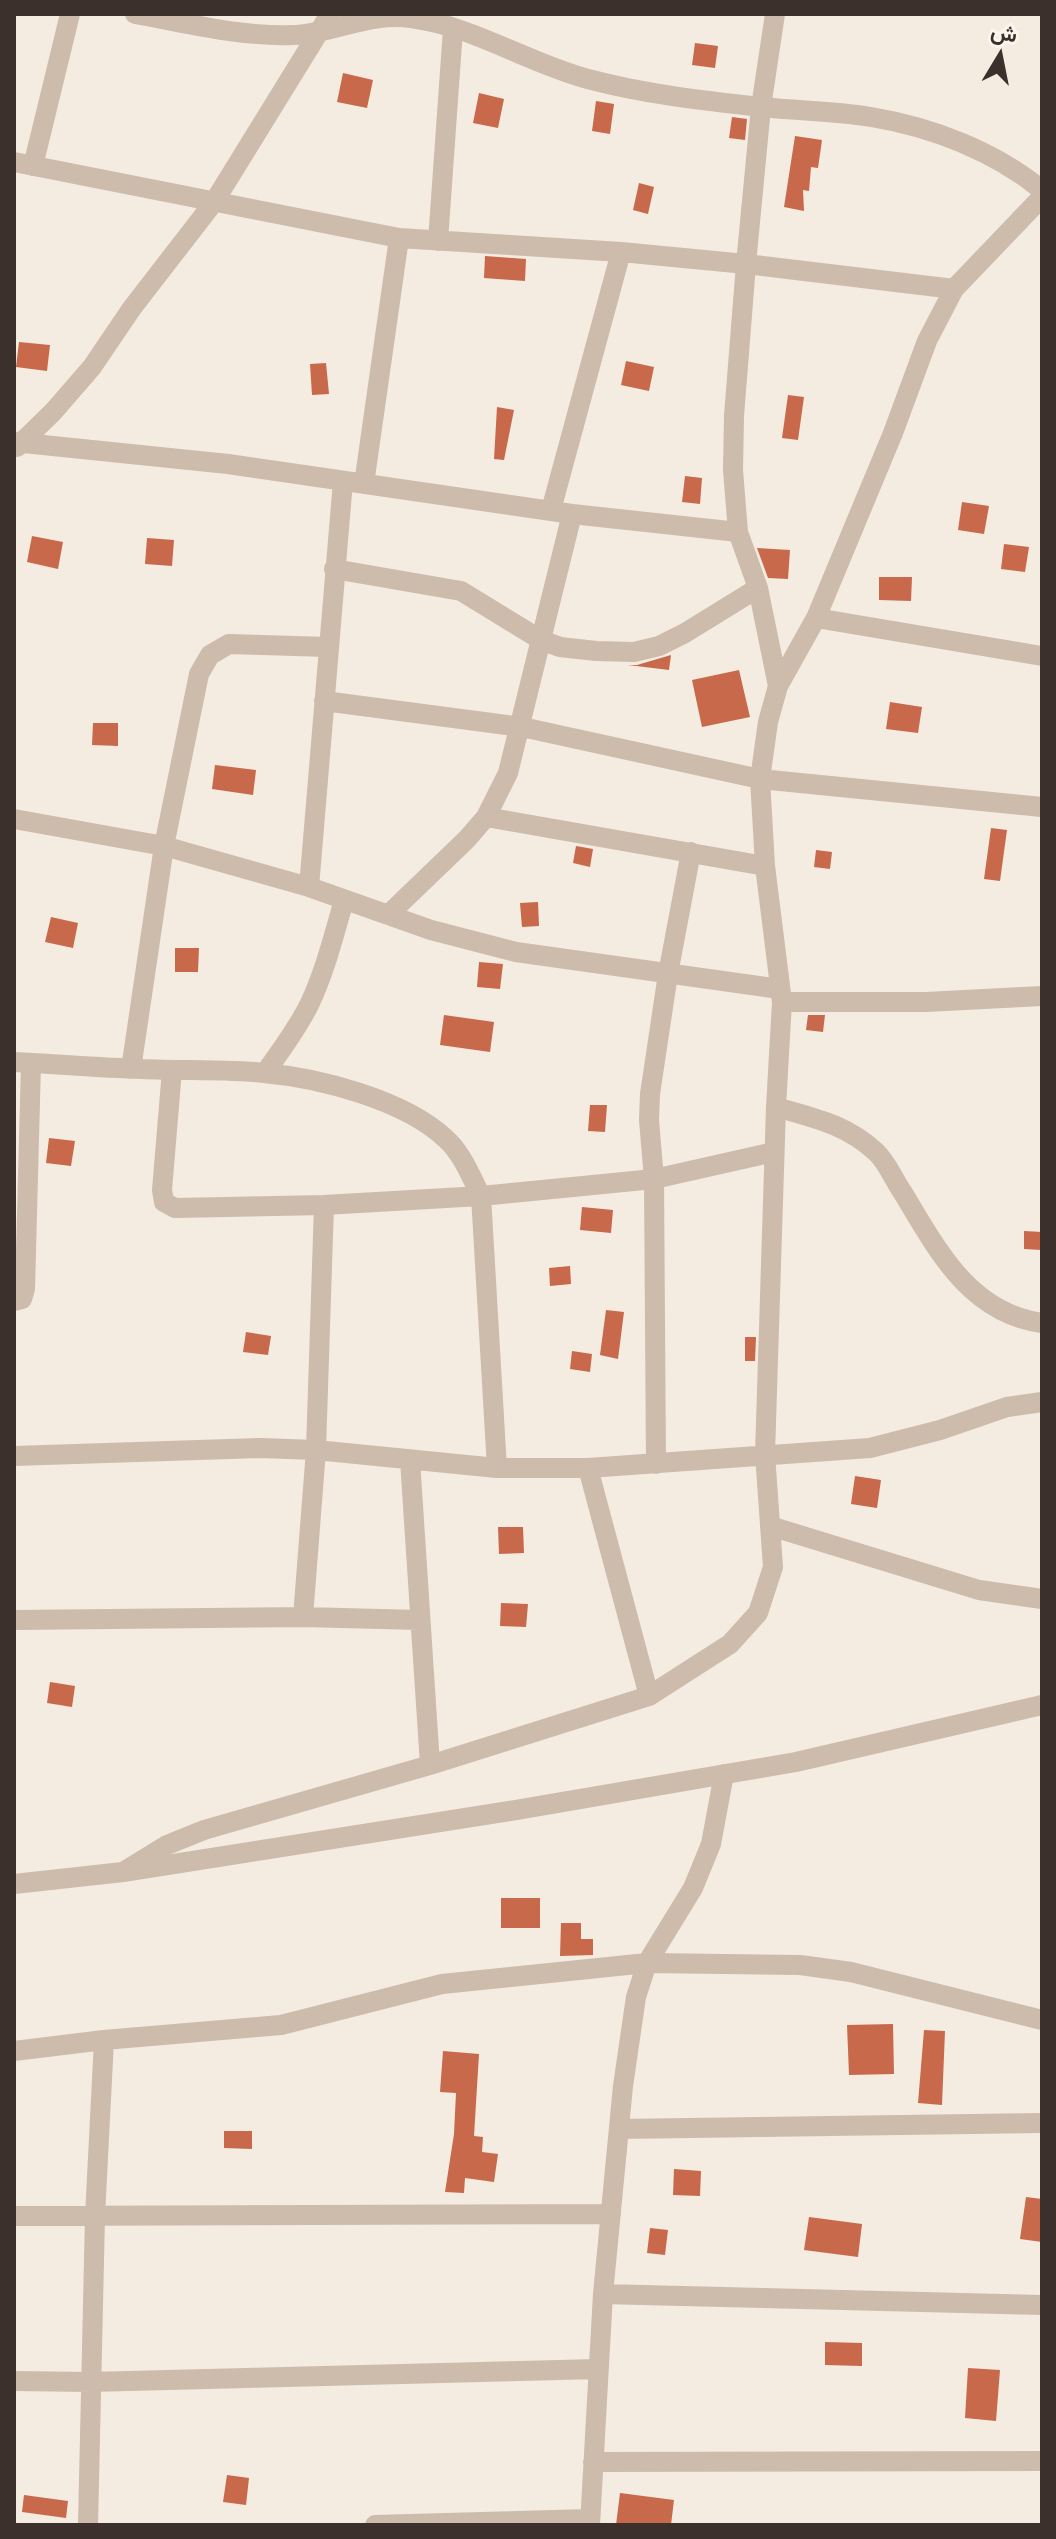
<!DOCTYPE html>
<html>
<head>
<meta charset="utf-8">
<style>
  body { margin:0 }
  #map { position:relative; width:1056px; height:2539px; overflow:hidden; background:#f4ebe1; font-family:"Titillium Web",Vazirmatn,sans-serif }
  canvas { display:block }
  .frame { position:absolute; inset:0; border:16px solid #3b302b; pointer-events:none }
  .north { position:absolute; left:960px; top:16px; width:80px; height:80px; -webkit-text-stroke:6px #fbf5ee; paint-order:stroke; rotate:10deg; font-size:22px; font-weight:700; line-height:32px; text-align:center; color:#3b302b }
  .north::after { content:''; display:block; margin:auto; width:28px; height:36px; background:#3b302b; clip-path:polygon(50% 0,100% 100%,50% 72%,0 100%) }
</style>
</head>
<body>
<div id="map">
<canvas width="1056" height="2539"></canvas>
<div class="frame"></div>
<div class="north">ش</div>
</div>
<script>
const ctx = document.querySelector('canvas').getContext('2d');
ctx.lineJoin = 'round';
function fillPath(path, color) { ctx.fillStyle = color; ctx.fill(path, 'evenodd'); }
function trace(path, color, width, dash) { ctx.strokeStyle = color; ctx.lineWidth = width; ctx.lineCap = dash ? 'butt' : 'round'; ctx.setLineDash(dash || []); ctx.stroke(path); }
const building = new Path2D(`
  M695 43 718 46 715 68 692 65Z
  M343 73 373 80 367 108 337 102Z
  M479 93 504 99 498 128 473 123Z
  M596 101 614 104 610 134 592 131Z
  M732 117 747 119 745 140 729 138Z
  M795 136 822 140 818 168 811 167 809 191 803 190 804 211 784 207Z
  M639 183 654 187 648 214 633 210Z
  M485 256 526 259 525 281 484 278Z
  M19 342 50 345 47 371 16 367Z
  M626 361 654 367 649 391 621 385Z
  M326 363 329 394 312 395 310 364Z
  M788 395 804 397 798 440 782 438Z
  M497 407 514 410 504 460 494 459Z
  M685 476 702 478 700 504 682 502Z
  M962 502 989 506 984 534 958 530Z
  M32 536 63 542 58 569 27 562Z
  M147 538 174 540 172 566 145 564Z
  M1004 544 1029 547 1025 572 1001 569Z
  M757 548 790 550 788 579 768 578Z
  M879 577H912L911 601 879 600Z
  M671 655 669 670 628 665H637Z
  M739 670 750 717 702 727 692 680Z
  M890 702 922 707 918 733 886 729Z
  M93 723H118V746L92 745Z
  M215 765 256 770 253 795 212 789Z
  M991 828 1007 830 1000 881 984 879Z
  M576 846 593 849 590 867 573 863Z
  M816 850 832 852 830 869 814 867Z
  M538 902 539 926 522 927 520 903Z
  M51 917 78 923 73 948 45 942Z
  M175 948H199L198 972H175Z
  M479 962 503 964 500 989 477 987Z
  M444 1015 494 1022 490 1052 440 1045Z
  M808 1015H825L823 1032 806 1030Z
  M590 1105H607L605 1132 588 1131Z
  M49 1138 75 1141 71 1166 46 1163Z
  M582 1207 613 1210 611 1233 580 1230Z
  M1024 1231 1042 1232V1250L1024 1249Z
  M570 1266 571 1284 550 1286 549 1268Z
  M606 1310 624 1312 618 1359 600 1355Z
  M246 1332 271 1336 268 1355 243 1352Z
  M745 1337H756L755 1361H745Z
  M572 1351 592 1354 590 1372 570 1369Z
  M855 1476 881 1480 877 1508 851 1504Z
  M498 1527H523L524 1553 499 1554Z
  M501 1603 528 1604 526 1627 500 1626Z
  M50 1682 75 1686 72 1707 47 1703Z
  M501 1898H540V1928H501Z
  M561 1923H581V1939H593V1955L560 1956Z
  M893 2024 894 2074 849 2075 847 2025Z
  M924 2030 945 2031 942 2105 918 2103Z
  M443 2051 479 2054 474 2136 483 2137 482 2152 498 2154 494 2182 465 2178 464 2193 445 2192 454 2134 456 2093 440 2092Z
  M224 2131H252V2149L224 2148Z
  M674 2169 701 2171 700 2196 673 2195Z
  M1026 2197 1042 2199V2242L1020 2239Z
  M809 2217 862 2224 858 2257 804 2250Z
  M650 2228 668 2230 665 2255 647 2253Z
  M825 2342 862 2343V2366L825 2365Z
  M968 2368 1000 2370 996 2421 965 2418Z
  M227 2475 249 2478 246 2505 223 2502Z
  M620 2493 674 2500 671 2525H616Z
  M24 2495 68 2501 66 2518 22 2512Z`);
const minor = new Path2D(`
  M135 14C187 23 239 37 292 35 332 34 369 12 411 18 473 26 528 63 588 79 644 94 705 101 762 107 798 111 835 111 871 117 932 127 994 151 1042 190
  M775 14 761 107 746 264 734 416 733 470 738 532 758 588 778 686
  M14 162 399 238 621 252 746 264 954 289
  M33 166 70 14
  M438 241 453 29
  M14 442 228 464 572 514 738 532
  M17 447 53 412 92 367 132 308 214 202 330 14
  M364 484 399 238
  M551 510 621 252
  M334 569 461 591 541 640 560 647 596 651 634 652 659 646 685 633 758 588
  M816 618 1042 656
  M324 701 522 727 760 779 1042 807
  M486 817 765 866
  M14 819 164 846 309 887 431 930 516 952 780 989
  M309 887 343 481
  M388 915 467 839 486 817 508 773 572 514
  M782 1002H926L1042 996
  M14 1062C57 1064 99 1068 142 1069 183 1071 224 1069 264 1073 320 1078 405 1100 446 1139 462 1153 471 1177 481 1196L497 1468
  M131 1069 164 846 199 674 210 655 229 644 328 647
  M172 1070 162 1190 164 1202 175 1208 324 1205 481 1196 654 1179 774 1152
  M265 1073C281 1050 298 1028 310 1003 325 971 334 935 344 900
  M776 1107C814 1118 846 1124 876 1152 887 1162 894 1180 903 1193 937 1249 969 1313 1042 1323
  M14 1301 22 1299 25 1289 31 1063
  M14 1456 260 1448 316 1450 497 1468H588L870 1448 940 1430 1007 1407 1042 1402
  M410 1460 430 1765
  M656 1464 654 1179 649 1120 650 1094 668 974 691 852
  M588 1468 649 1696
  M770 1526 979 1590 1042 1599
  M303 1617 316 1450 324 1205
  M14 1620 303 1617 420 1620
  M123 1872 167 1845 204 1830 430 1765 649 1696 730 1644 758 1613 773 1567 765 1454 776 1107 782 1002 765 866 760 779 768 722 778 686 816 618 893 433 927 341 954 289 1042 197
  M14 1884 123 1872 516 1810 796 1762 1042 1705
  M14 2051 104 2040 281 2025 442 1984 647 1963 800 1965 851 1972 1042 2020
  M619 2129 1042 2123
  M14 2216 611 2214
  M603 2294 1042 2305
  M14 2381 90 2382 598 2369
  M593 2462 1042 2461
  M88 2525 95 2216 104 2040
  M375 2525 590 2519
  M590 2525 603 2294 623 2086 636 1997 647 1963 693 1888 711 1844 724 1774`);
fillPath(building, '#c8694b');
trace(minor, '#cdbbac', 20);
</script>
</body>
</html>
